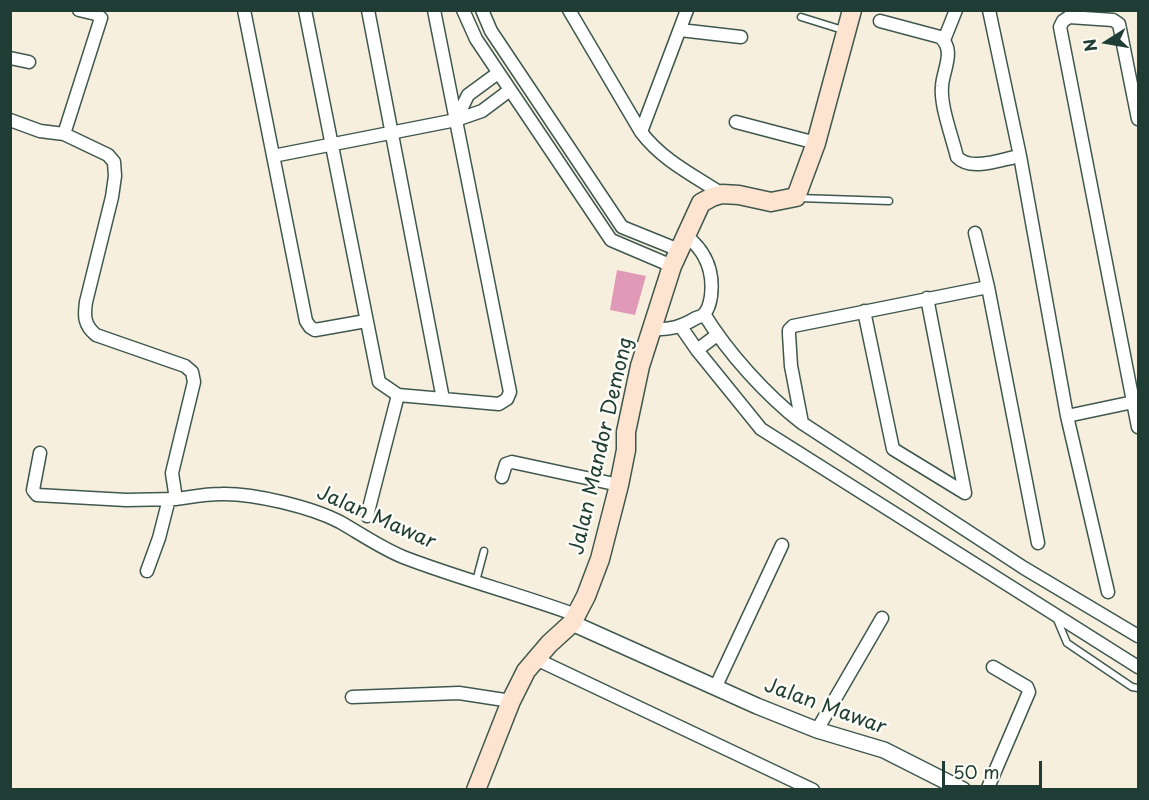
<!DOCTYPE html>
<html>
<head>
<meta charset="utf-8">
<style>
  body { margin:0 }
  #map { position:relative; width:1149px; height:800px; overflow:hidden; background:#f7efde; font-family:"Playpen Sans",sans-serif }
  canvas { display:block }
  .frame { position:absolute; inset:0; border:12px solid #1f3d34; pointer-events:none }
  .north { position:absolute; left:1077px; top:12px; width:60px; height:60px; -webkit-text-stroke:4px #fdfcf7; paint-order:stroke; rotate:259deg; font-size:16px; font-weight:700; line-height:24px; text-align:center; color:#1f3d34 }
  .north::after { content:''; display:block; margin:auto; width:21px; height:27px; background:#1f3d34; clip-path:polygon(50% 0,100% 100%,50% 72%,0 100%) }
  .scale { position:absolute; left:942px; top:761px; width:100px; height:27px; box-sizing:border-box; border:3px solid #1f3d34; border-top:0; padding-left:8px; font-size:18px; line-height:21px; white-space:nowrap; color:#1f3d34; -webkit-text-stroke:4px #fdfcf7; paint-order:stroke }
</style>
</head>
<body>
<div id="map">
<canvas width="1149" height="800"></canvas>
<div class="frame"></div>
<div class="north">N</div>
<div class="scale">50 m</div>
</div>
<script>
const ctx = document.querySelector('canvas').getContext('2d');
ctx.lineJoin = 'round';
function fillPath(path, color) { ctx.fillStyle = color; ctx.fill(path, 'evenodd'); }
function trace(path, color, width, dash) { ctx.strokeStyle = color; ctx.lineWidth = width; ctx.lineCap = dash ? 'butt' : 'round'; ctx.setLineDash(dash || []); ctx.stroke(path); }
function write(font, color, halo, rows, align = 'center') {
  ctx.font = font + ' "Playpen Sans",sans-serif'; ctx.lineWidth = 5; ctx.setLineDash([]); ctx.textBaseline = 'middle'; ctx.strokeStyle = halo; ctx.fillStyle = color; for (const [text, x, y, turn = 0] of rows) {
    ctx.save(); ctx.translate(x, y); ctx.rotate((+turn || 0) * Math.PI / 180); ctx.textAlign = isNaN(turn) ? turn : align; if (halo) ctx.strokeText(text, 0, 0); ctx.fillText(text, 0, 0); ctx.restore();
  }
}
const building = new Path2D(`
  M617 270 646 276 635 315 610 310Z`);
const service = new Path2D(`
  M801 17 846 31
  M799 198 889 201
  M476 581 484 551
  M1056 617 1067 643 1132 687 1138 688`);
const minor = new Path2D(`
  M244 10 306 321 310 327 315 330 366 321
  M305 10 379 382 398 395 499 404 507 399 510 392 434 10
  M368 10 443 399
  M463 10 476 39 611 240 672 266
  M482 10 491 31 622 227 679 250
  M569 10 641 132C662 160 693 175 722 194
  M989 10 1020 156 1067 416 1108 592
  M880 21 940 37C956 50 943 70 942 86 940 106 952 136 957 157 971 172 1002 159 1020 156
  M680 30 741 37
  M944 40 956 10
  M10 58 29 62
  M1138 119 1119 24 1113 20 1069 17 1063 21 1060 27 1138 427
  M10 120 40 131 64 134 108 155 114 162 115 176 112 197 86 302C84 316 84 325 96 335L185 366 192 372 194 382 172 473 176 499C191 497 206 494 221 494 253 493 311 507 340 522 361 534 381 548 403 557 460 579 519 594 576 615
  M456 120 468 95 498 73
  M736 122 816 143
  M641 132 687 10
  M64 134 101 18 96 14 79 10
  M273 156 456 120 482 111 510 90
  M975 233 988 287 1038 543
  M927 298 965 493
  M864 311 893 449 965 493
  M704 314C728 353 766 395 802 423L1024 568 1138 636
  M681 327 697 350 761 429 1138 667
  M652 329C670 330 681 327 696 318 699 317 702 316 704 314 709 309 710 302 711 296 714 271 705 250 685 235
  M697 350 717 335
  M1067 416 1138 401
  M802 423 791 366 789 334V330L793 326 988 287
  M40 453 33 490 37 495 126 500 176 499
  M502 477 506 464 512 462 619 485
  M367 516 398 395
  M147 571 159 538 169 499
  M536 659 813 790
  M716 686 782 545
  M352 697 459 693 511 701
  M817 730 882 618
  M987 790 1029 692 1027 687 993 667`);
const tertiary = new Path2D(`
  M572 623 757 706 817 730 884 750 963 790`);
const secondary = new Path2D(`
  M476 790 511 701 526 671 549 644 572 623 586 596 600 559 619 485 626 450V432L640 366 672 266 701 203 712 197 722 194 739 195 771 202 796 197 816 143 852 10`);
const streetNames = [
  ["Jalan Mandor Demong",602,446,-77],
  ["Jalan Mawar",376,518,24],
  ["Jalan Mawar",825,707,20]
];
fillPath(building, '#e099b7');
trace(service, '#3f584e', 9);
trace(minor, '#3f584e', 15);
trace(tertiary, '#3f584e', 18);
trace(secondary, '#3f584e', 21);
trace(service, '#fff', 6);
trace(minor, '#fff', 12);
trace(tertiary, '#fff', 15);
trace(secondary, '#fde4d1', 18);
write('20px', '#1f3d34', '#fdfcf7', streetNames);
</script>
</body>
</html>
